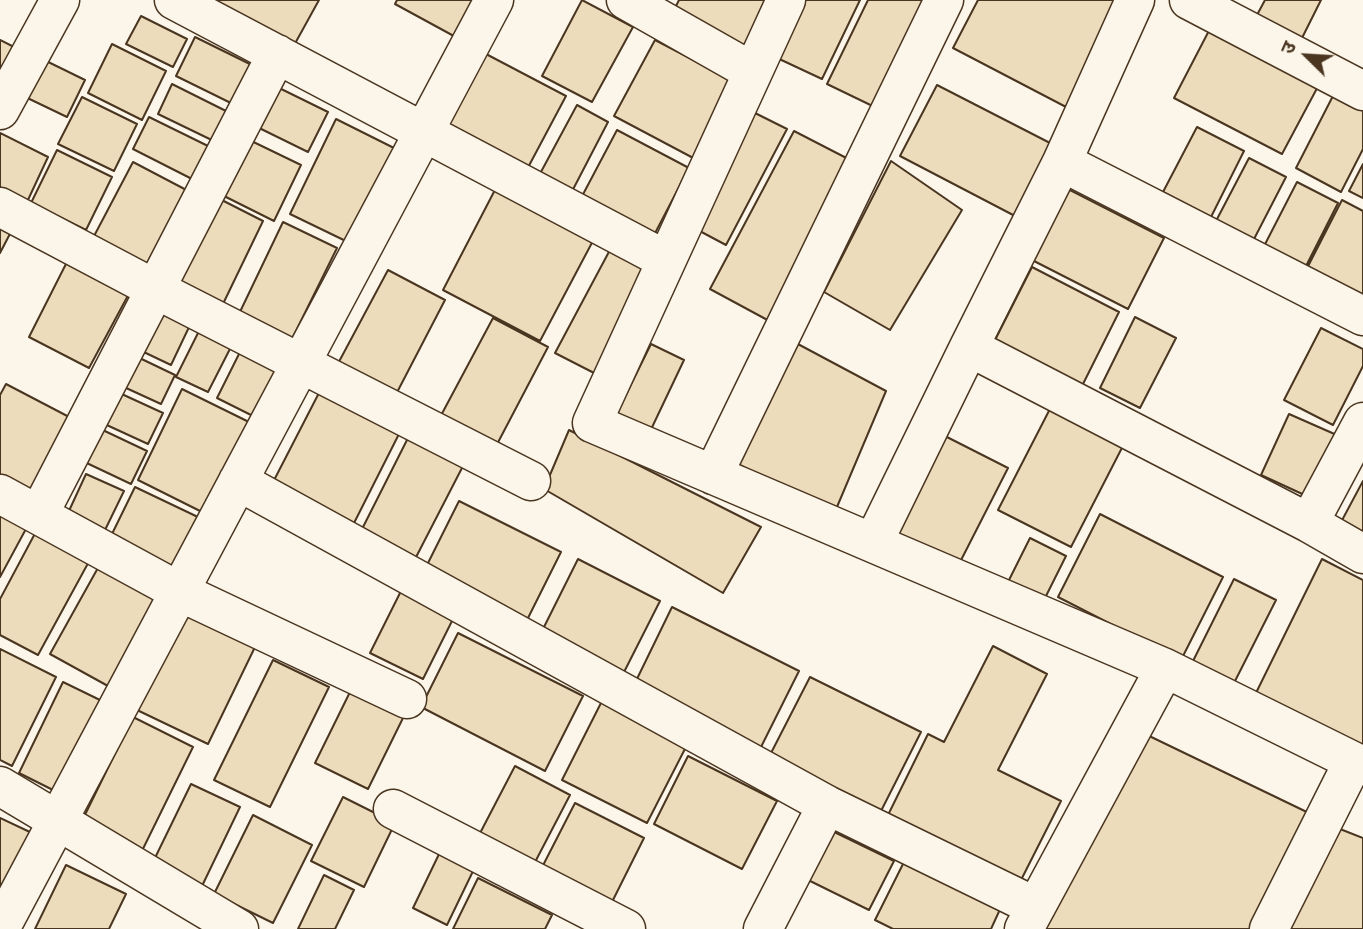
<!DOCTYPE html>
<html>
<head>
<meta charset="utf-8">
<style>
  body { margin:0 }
  #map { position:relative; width:1363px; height:929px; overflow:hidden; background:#fbf6e9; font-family:Commissioner,"Noto Sans Devanagari",sans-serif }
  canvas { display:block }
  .north { position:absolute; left:1272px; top:21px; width:70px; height:70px; -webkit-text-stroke:5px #fbf6e9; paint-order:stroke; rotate:294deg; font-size:19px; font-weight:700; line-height:28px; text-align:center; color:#4a3520 }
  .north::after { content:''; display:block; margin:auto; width:24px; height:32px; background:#4a3520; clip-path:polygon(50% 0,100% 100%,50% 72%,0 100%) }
</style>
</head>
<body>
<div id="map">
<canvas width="1363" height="929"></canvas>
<div class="north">उ</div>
</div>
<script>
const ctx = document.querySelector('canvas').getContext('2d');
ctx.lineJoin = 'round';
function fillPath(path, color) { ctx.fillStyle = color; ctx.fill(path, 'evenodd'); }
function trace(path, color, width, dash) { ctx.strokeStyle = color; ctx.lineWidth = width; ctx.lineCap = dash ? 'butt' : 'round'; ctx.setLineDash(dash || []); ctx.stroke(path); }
const building = new Path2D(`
  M199 0H319L292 49Z
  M397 0H485L463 41 395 4Z
  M582 0 633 27 592 102 542 76Z
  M679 0H779L750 55 672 14Z
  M803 0H860L822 79 775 57Z
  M868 0H938L885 112 827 84Z
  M978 0H1124L1068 108 953 48Z
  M1265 0H1321L1302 38 1257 15Z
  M141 16 187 39 173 67 126 44Z
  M1214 21 1323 77 1282 154 1174 98Z
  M195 37 260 69 241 108 176 76Z
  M0 40 18 49 0 84Z
  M655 40 738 83 697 160 614 116Z
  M112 44 166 71 142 120 88 93Z
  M486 54 566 96 524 175 444 132Z
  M36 56 85 80 67 117 17 93Z
  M269 83 328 112 308 152 249 123Z
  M172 84 236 116 222 145 158 114Z
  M937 85 1052 144 1015 216 900 156Z
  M1335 92 1363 106V149L1341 192 1296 168Z
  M82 97 137 124 114 171 58 144Z
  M577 105 608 122 567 201 535 183Z
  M755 113 787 129 726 245 694 228Z
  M149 117 208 146 192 179 133 149Z
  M336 119 400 151 354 245 290 214Z
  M1197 127 1244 151 1211 217 1163 192Z
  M617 130 689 168 652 239 580 200Z
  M794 131 858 164 773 323 710 289Z
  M0 133 48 157 27 202 0 189Z
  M239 135 301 165 274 221 212 190Z
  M57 150 112 177 86 230 31 203Z
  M1249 158 1286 177 1253 241 1216 221Z
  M891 161 962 210 890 330 824 292Z
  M133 162 194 194 154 270 93 238Z
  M1363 164V198L1349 191Z
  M1297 182 1338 203 1302 274 1261 252Z
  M497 186 595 237 540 341 443 290Z
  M1068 189 1164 238 1128 309 1032 260Z
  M208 193 263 221 222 306 166 278Z
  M1342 200 1363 211V307L1303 276Z
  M283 222 337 248 291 341 238 316Z
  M0 223 12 230 0 253Z
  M611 248 653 271 598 375 555 353Z
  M70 256 132 288 89 368 29 337Z
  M1032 267 1119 312 1080 390 992 346Z
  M388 270 445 300 392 402 334 371Z
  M149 305 190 325 171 365 129 345Z
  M1135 317 1176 338 1140 408 1100 388Z
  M493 318 548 347 494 450 438 421Z
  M202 325 234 341 208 392 176 377Z
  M1321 328 1363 349V366L1333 425 1284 400Z
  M796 343 886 391 834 514 734 462Z
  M651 344 684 360 646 440 612 423Z
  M243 346 280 364 255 417 217 398Z
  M127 352 175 375 161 404 113 382Z
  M6 384 73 419 32 497 0 480V395Z
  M182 389 251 423 206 514 138 480Z
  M321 389 401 430 351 529 270 488Z
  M113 390 163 413 148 444 98 421Z
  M1053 403 1126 440 1071 547 998 510Z
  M1289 414 1339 436 1311 498 1261 475Z
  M90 424 147 451 131 484 74 457Z
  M569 430 761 527 723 593 544 489Z
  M941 434 1008 468 957 568 890 534Z
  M408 438 463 466 413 563 359 535Z
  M86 474 124 491 105 530 68 513Z
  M1363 481V536L1340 524Z
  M135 487 200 518 175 569 110 538Z
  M459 501 561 552 526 622 424 571Z
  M0 512 27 527 0 577Z
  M1100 514 1223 577 1181 660 1058 597Z
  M39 526 92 556 38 655 0 635V599Z
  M1030 538 1066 556 1041 606 1005 588Z
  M578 559 660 601 620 680 538 639Z
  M1322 559 1363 580V746L1253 699Z
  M99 566 157 598 108 686 50 654Z
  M1234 579 1276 600 1233 685 1192 663Z
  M405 583 458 609 423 679 370 653Z
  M672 607 799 671 760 749 634 685Z
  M185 613 255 647 208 744 137 710Z
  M458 633 583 696 545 771 421 707Z
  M993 646 1047 674 998 770 1061 801 1020 882 888 815 928 734 944 742Z
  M0 649 56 677 12 766 0 760Z
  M273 660 329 687 270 807 214 780Z
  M810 677 921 732 881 811 770 755Z
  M63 682 102 701 57 792 19 773Z
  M350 692 403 718 368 789 315 763Z
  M603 699 688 743 647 823 562 780Z
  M133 717 193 747 137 861 77 831Z
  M1143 733 1313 815 1253 929H1041Z
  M688 756 777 801 742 869 654 824Z
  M515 766 570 795 533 866 478 837Z
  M191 784 240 807 202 886 153 862Z
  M343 797 395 823 364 887 311 861Z
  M575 803 644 838 606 914 536 879Z
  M253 815 312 845 273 923 214 894Z
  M0 818 32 833 0 899Z
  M826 828 894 861 869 910 802 877Z
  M1340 829 1363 838V929H1288Z
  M441 850 475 867 447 925 413 908Z
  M906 858 1002 905 991 929H893L875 920Z
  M66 865 126 894 109 929H35Z
  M324 875 354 890 335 929H298Z
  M478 878 552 915 545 929H453Z`);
const minor = new Path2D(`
  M174 0 666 260
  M626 0 753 72
  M786 0 592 423 1165 668 1363 766
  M1189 0 1363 91
  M0 110 60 0
  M1062 162 1363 316
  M0 207 155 289 531 481
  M969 347 1309 523 1363 554
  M713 475 944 0
  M238 481 827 805 1036 907
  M0 494 180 592 407 699
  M39 514 277 54
  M1309 523 1363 422
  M873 543 969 347 1062 162 1135 0
  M0 786 239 929
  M393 809 626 929
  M0 929 494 0
  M763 929 827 805
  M1024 929 1165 668
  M1269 929 1353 762`);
fillPath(building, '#ecdcbc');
trace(building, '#4a3520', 2);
trace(minor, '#4a3520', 41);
trace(minor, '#fbf6e9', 38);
</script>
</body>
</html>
